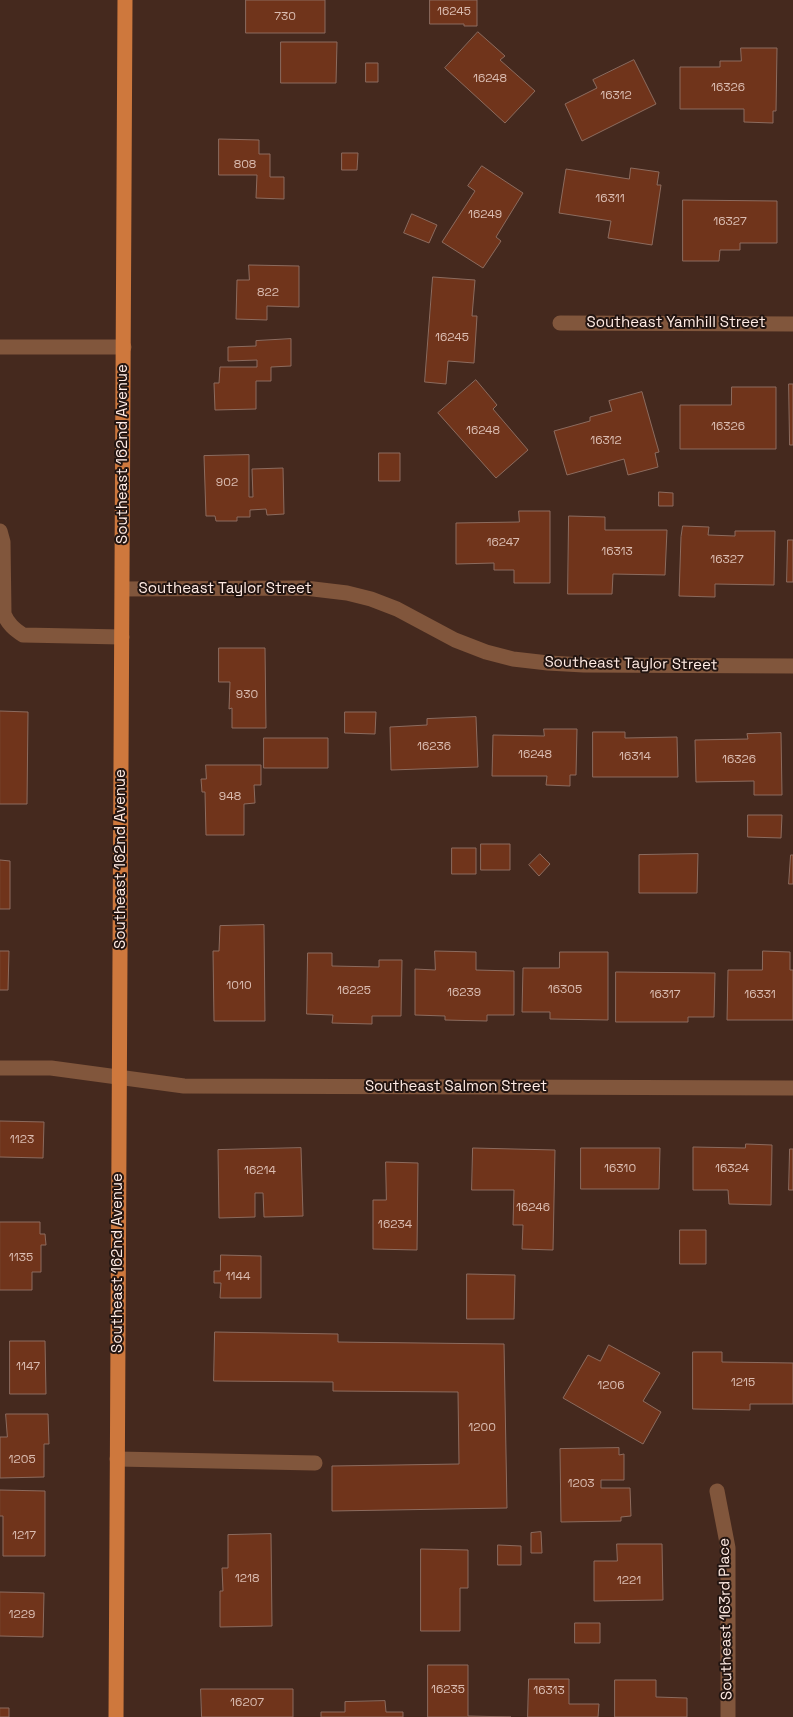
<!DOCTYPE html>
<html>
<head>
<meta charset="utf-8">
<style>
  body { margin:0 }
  canvas { display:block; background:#45291e }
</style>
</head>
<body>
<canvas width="793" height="1717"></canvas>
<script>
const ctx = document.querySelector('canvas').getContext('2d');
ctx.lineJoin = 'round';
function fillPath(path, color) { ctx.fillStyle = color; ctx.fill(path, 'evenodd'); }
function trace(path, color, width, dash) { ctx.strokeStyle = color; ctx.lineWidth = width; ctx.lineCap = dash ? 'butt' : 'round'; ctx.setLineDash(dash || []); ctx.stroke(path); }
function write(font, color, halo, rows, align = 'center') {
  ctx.font = font + ' "Space Grotesk",sans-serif'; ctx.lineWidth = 4; ctx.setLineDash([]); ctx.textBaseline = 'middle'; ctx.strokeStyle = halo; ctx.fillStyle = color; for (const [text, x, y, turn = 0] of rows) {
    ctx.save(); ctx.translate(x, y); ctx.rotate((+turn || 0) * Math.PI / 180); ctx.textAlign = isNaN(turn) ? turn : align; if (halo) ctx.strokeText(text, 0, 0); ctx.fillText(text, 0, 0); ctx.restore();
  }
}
const building = new Path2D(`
  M246 0H325V33H246Z
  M430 0H477V26H464V24H430Z
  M478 32 505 56 500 60 535 91 505 123 445 68Z
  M281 42H337L336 83H281Z
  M741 48H777L776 111H773V123L744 122V109H680V67H720V61H741Z
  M634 60 656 104 582 141 565 104 597 88 593 80Z
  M366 63H378V82H366Z
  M219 139 259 140V154H270V177H284V199L256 198 257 175H219Z
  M342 153H358L357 170H342Z
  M482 166 523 193 496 237 501 241 483 268 442 242 475 191 468 186Z
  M631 168 659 172 657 185H661L652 245 608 238 611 221 559 213 566 169 629 179Z
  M683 200 777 201V243H740V250H720L719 261H683Z
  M412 214 437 225 429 243 404 233Z
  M249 265 299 266V307L267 306V320L236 319 237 280H249Z
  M433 277 475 280 472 316H477L474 363 448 361 446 384 425 382Z
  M291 339V366L271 367V381H256V409L215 410 214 383H219L220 367H257V360L228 361V347L256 346V341Z
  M476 380 497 405 493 409 528 450 496 478 438 413Z
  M789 384H793V445H790Z
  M732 387H776V449H680V405H731Z
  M642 392 659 452 655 453 658 467 628 475 624 459 567 475 554 431 590 421V417L612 411 609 401Z
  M379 453H400V481H379Z
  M249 455V497H253L252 469 283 468 284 514 267 515 266 509 250 510V517H237V521H216L215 516H206L204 456Z
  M659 492 673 493V506H659Z
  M519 511H550V583H514V570H494V563L456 564V523L519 522Z
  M569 516 605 517V530H667L665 575 613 574 612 594H568Z
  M683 526 709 527 708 535 735 536V531H775L774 585 715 584V597L679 596 681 537Z
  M788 540H793V582H787Z
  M219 648H265L266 728H232V708L229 709 230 682H219Z
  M0 711 28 712 27 804H0Z
  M345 712H376L375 734 345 733Z
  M476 717 478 767 391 770 390 727 427 725V719Z
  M544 729H577L576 775H570V786L546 785 547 776H492L493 735 544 736Z
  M593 732H625V738L677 737 678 777H593Z
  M781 733 782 795H754V781L696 782 695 740 748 739 747 734Z
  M264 738H328V768H264Z
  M206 765H261V785H254L255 803 244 804V835H206L205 792H202L201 779H206Z
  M748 815H782L781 838 748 837Z
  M481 844H510V870H481Z
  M452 848H476V874H452Z
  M540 854 550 864 539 876 529 865Z
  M698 854 697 893H639V855Z
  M791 855H793V884H789Z
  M0 860 10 861V909H0Z
  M264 925 265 1021H214L213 951H219L220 926Z
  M0 951H9L8 990H0Z
  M435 951 476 952V970L514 971V1015H487V1021L445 1020V1016L415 1015V969L435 970Z
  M763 951 790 952V970H793V1020H727L728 970H762Z
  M560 952H608V1020L550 1019V1012H522L523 968H559Z
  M308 953H332V966L379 967V960H402L401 1016H372V1024L332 1023 333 1015 307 1014Z
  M616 972 715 973 714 1017H688V1022H616Z
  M0 1121 44 1122 43 1158 0 1157Z
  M746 1144 772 1145 771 1205 729 1204 728 1190H693V1147L745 1148Z
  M301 1148 303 1216 264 1217 263 1193H255V1217L219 1218 218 1150Z
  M473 1148 555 1150 553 1250 522 1249 523 1225H513L514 1190H472Z
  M581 1148H660L659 1189H581Z
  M790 1149H793V1190H789Z
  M386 1162 418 1163 417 1250 373 1249V1200H386Z
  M0 1222H40V1234H45L46 1245H41V1272H32V1290H0Z
  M680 1230H706V1264H680Z
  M221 1255 261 1256V1298H220L221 1283H214V1271H220Z
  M467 1274 515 1275 514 1319H467Z
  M215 1332 338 1334V1342L504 1344 507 1508 332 1511V1466L459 1464 458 1392 333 1391V1382L214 1381Z
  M10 1341H45L46 1394H10Z
  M609 1345 660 1373 643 1401 661 1412 643 1444 563 1398 588 1355 600 1361Z
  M693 1352H722V1362L793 1363V1404H750V1410L693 1409Z
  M6 1414H48L49 1444H44V1477L0 1478V1437H7Z
  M619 1448V1455L624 1454V1480H601V1488H630L631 1516 621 1517V1521L561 1522 560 1449Z
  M0 1490 45 1491V1556H3V1516H0Z
  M541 1532 542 1553H531V1533Z
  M271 1534 272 1626 220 1627V1591H223L222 1568H228V1535Z
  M617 1544H662L663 1600 594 1601V1561H617Z
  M498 1545 521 1546V1565H498Z
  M421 1549 468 1550V1588H460V1631H421Z
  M0 1592 44 1593 43 1637 0 1636Z
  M575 1623H600V1643H575Z
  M428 1665H468V1716L511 1717H428Z
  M529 1679H569V1704H599L598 1717H528Z
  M615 1680H656V1697L687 1698V1717H615Z
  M201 1689H293V1717H202Z
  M385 1701 386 1712H403V1717H321V1712H345V1702Z
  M0 1708H9V1717H0Z`);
const minor = new Path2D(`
  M560 323 793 324
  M0 347H124
  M0 531 3 542 4 614C8 624 14 629 23 635L122 637
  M123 589 305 588 347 593 371 599 397 609 455 640 486 652 513 659 548 663 584 665 793 666
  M0 1068H51L184 1086 793 1088
  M117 1459 315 1463
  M717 1491 728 1548V1717`);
const major = new Path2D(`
  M116 1717 125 0`);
const numberNames = [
  ["16245",454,12],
  ["730",285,17],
  ["16248",490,79],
  ["16326",728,88],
  ["16312",616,96],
  ["808",245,165],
  ["16311",610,199],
  ["16249",485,215],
  ["16327",730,222],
  ["822",268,293],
  ["16245",452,338],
  ["16326",728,427],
  ["16248",483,431],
  ["16312",606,441],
  ["902",227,483],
  ["16247",503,543],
  ["16313",617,552],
  ["16327",727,560],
  ["930",247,695],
  ["16236",434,747],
  ["16248",535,755],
  ["16314",635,757],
  ["16326",739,760],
  ["948",230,797],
  ["1010",239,986],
  ["16305",565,990],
  ["16225",354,991],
  ["16239",464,993],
  ["16317",665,995],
  ["16331",760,995],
  ["1123",22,1140],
  ["16310",620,1169],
  ["16324",732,1169],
  ["16214",260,1171],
  ["16246",533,1208],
  ["16234",395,1225],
  ["1135",21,1258],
  ["1144",238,1277],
  ["1147",28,1367],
  ["1215",743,1383],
  ["1206",611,1386],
  ["1200",482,1428],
  ["1205",22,1460],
  ["1203",581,1484],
  ["1217",24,1536],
  ["1218",247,1579],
  ["1221",629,1581],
  ["1229",22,1615],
  ["16235",448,1690],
  ["16313",549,1691],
  ["16207",247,1703]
];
const streetNames = [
  ["Southeast Yamhill Street",676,323],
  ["Southeast 162nd Avenue",123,454,-90],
  ["Southeast Taylor Street",225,589],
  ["Southeast Taylor Street",631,664,1],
  ["Southeast 162nd Avenue",121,859,-90],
  ["Southeast Salmon Street",456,1087],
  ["Southeast 162nd Avenue",118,1263,-90],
  ["Southeast 163rd Place",726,1619,-91]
];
fillPath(building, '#70341b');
trace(building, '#8c6b5e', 1);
trace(minor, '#81563c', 15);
trace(major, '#ce783d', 15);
write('12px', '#dbbdb2', null, numberNames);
write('15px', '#ffebe4', '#231511', streetNames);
</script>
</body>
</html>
